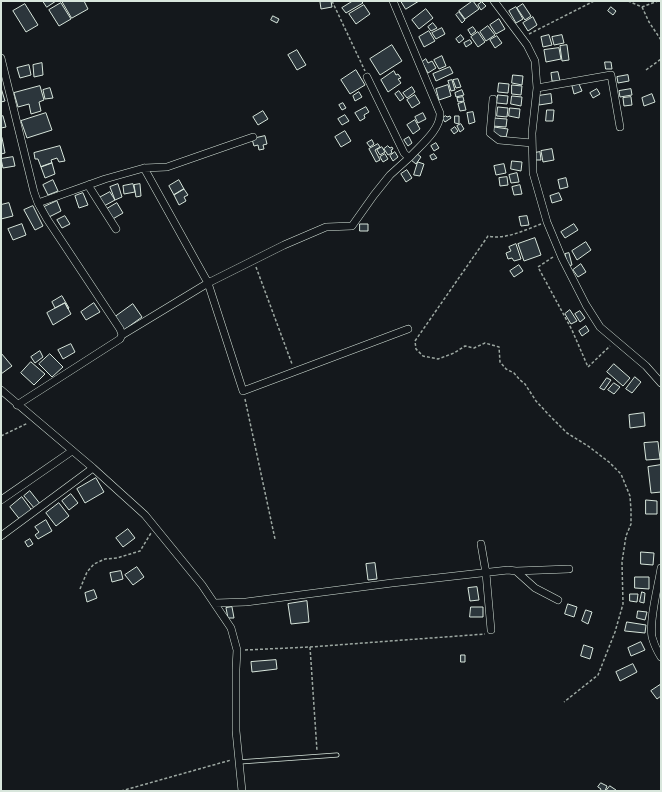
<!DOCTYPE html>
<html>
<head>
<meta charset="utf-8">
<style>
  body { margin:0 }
  #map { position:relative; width:662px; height:792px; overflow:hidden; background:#14181c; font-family:"PT Sans Narrow",sans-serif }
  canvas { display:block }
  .frame { position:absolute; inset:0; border:2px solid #d8e6dc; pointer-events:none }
</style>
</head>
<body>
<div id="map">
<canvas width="662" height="792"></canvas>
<div class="frame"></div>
</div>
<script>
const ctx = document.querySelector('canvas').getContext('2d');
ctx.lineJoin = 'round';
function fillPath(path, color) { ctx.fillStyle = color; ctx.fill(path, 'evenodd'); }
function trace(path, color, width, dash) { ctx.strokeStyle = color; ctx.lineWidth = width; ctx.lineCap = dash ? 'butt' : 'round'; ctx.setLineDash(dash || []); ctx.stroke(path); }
const building = new Path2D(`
  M43 1H56L47 7Z
  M62 1H84L88 9 72 18Z
  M326 1H331L332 7 321 9 320 2Z
  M353 1H361L363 3 346 13 342 8Z
  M401 1H419L406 9Z
  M473 1 479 9 465 19 459 11Z
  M482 2 486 6 481 10 478 5Z
  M61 3 71 19 59 26 49 10Z
  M25 4 38 25 26 32 13 11Z
  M523 4 531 16 525 20 517 8Z
  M364 5 370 14 356 24 349 14Z
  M516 7 523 19 516 23 509 11Z
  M611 7 616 11 613 15 608 11Z
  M426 9 433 18 419 29 412 20Z
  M459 12 465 20 462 23 456 15Z
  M273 16 279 19 277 23 271 20Z
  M533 17 537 25 528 31 523 23Z
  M499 19 505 29 496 34 490 25Z
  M433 23 437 28 431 31 428 27Z
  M488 26 495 35 486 41 480 32Z
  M473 27 476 31 471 35 468 30Z
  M442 28 445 34 436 39 432 33Z
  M429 31 435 41 424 47 419 37Z
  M478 32 485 42 478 47 471 37Z
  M461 35 464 39 459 43 456 39Z
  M549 35 552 45 543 47 541 37Z
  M562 35 564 43 554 45 552 37Z
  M497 36 502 43 495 48 490 40Z
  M470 40 472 43 466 47 464 43Z
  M392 45 402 61 380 75 370 59Z
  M567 45 569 60 562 61 560 46Z
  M559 48 561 59 546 62 544 50Z
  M297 50 306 65 297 70 288 55Z
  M442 56 446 66 439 69 434 60Z
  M426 59 428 63 432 61 436 68 428 73 422 62Z
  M605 62H611L612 69H606Z
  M42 63 43 75 34 77 33 65Z
  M29 65 31 75 20 78 17 68Z
  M450 67 453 73 436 81 433 74Z
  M356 70 365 85 350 94 341 80Z
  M394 71 396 75 398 74 401 78 398 79 401 83 388 92 381 80Z
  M558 72 560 81H552L551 73Z
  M513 75 523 76 522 85 512 83Z
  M628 75 629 81 618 83 617 77Z
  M458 79 461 87 456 88 453 80Z
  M452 80 455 90 451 91 448 81Z
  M499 83 509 84 508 93 498 92Z
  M579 84 582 91 574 94 572 86Z
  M448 85 451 96 439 100 436 89Z
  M512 85 522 86 521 95 512 94Z
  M40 86 44 100 39 102 41 111 31 114 29 104 18 107 14 93Z
  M412 87 415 92 407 98 403 93Z
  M1 88 5 101 1 102Z
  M50 88 53 98 45 99 43 90Z
  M597 89 600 94 593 98 590 93Z
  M631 89 632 95 620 97 619 91Z
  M462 90 464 95 456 97 455 93Z
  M399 91 404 98 400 101 395 94Z
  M359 92 362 97 355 101 353 96Z
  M551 94 552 103 539 105 538 96Z
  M652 94 655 102 644 106 642 98Z
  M415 95 420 103 412 108 407 100Z
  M498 95 508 96 507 104 497 103Z
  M512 96 522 97 521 106 511 104Z
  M463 97 464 101 458 102 457 98Z
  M631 97 632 105 624 106 623 98Z
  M464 102 466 110 460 111 458 104Z
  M343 103 346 108 342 110 339 105Z
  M366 107 369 112 364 115 365 118 360 121 355 113Z
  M498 107 508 108 507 117 497 116Z
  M510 108 520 109 519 118 509 116Z
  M547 110H554L553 121H546Z
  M263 111 268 119 258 125 253 117Z
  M473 112 475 122 469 124 467 113Z
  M46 113 52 130 27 138 21 121Z
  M423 113 426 119 418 123 415 117Z
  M345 115 349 121 342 125 338 119Z
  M3 116 6 127 1 128V117Z
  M446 116 447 117 450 116 451 118 445 122 442 118Z
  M455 116H459V124L455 123Z
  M493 118 507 119 506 127 492 126Z
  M415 120 420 129 413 134 407 125Z
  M461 124 464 129 460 132 457 126Z
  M455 127 458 131 454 134 451 130Z
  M494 127 508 129 506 137 493 135Z
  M345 131 351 141 341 147 335 137Z
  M265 136 267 144 263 145 264 149 259 150 258 145 254 146 252 139Z
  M409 137 412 143 408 146 404 140Z
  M2 138 5 153 1 154V139Z
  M372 140 374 144 370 147 367 143Z
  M436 143 439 148 434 151 431 146Z
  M378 144 380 147 375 150 380 160 376 162 369 149Z
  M60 146 65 161 59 162 57 158 51 160 52 163 41 167 38 159H35L34 153Z
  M388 146 390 148 392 147 393 149 391 150 392 153 388 155 384 149Z
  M382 147 385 152 380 155 377 150Z
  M552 149 554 160 543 162 541 151Z
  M395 152 398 157 393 161 390 156Z
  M540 152 541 160H534V153Z
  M416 153 421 157 416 164 411 160Z
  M385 154 388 159 383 162 380 157Z
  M434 154 437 158 432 160 430 156Z
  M13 157 15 166 3 168 1 159Z
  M512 161 522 162 521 171 511 169Z
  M418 162 424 164 420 176 414 175Z
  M52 163 55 174 45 178 41 167Z
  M504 164 506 173 496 175 494 166Z
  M407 170 412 178 406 182 401 174Z
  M517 173 519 182 511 183 509 175Z
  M507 177 508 185 500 186 499 178Z
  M566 178 568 187 560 189 558 180Z
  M53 180 58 191 48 195 43 185Z
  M179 180 184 189 174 195 169 186Z
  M118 184 122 197 115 200 110 187Z
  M133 184 135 192 124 194 123 186Z
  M140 184 141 196 136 197 134 185Z
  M520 185 522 194 514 195 512 187Z
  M184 189 188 195 184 197 186 201 179 205 174 195Z
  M110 192 115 200 104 206 99 198Z
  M83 193 88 205 79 208 75 196Z
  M559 193 562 200 552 203 550 196Z
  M57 201 61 211 49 217 44 207Z
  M9 203 13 216 1 219V205Z
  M117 203 123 213 111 220 105 210Z
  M33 206 43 226 35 230 24 210Z
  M65 216 70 224 62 228 57 220Z
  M527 216 529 225 521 226 519 217Z
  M22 224 26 235 13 240 8 229Z
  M360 224H368V231H360Z
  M574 224 578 230 565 238 561 232Z
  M535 238 541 255 524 261 518 244Z
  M586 242 591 250 577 260 572 251Z
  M516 244 521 259 514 261 512 258 508 259 506 253 511 251 509 247Z
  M569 253 572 265 568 266 565 254Z
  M581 264 586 272 578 277 573 270Z
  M519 265 523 271 514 277 510 271Z
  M62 296 69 308 68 309 65 303 55 308 52 302Z
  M65 303 71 314 53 325 47 313Z
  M94 303 100 312 86 320 81 312Z
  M133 304 142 317 124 330 115 317Z
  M570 310 577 321 571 324 565 314Z
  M580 311 585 318 580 322 575 314Z
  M586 326 589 331 582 336 579 331Z
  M71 344 75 352 63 359 58 350Z
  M40 351 43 357 35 363 31 357Z
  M1 353 12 366 1 374Z
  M50 354 63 367 52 377 39 364Z
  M31 362 45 374 34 385 21 373Z
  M614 364 630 378 623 386 607 372Z
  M635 377 641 382 632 393 626 389Z
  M607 378 611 380 604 390 600 388Z
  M614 383 620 387 614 394 608 390Z
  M644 413 645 426 630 428 629 415Z
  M658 442 660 459 646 460 644 443Z
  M661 465V492L651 493 648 467Z
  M96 478 104 492 85 503 77 489Z
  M30 491 41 505 35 509 24 496Z
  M71 494 78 503 69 510 62 501Z
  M22 497 33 512 21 521 10 507Z
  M646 500 657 501V514H646Z
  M59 503 69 516 56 526 46 513Z
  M46 520 52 531 38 539 35 535 39 532 35 527Z
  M128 529 135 538 123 547 116 538Z
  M30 539 33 544 28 547 25 542Z
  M641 552 654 553 653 565 641 564Z
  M375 563 377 579 368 580 366 564Z
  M137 567 144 577 133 585 125 575Z
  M121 571 123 579 112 582 110 573Z
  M635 577H649V589L635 588Z
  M477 587 479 600 470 601 468 588Z
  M94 590 97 598 87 602 85 593Z
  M642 592 645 593 644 603 640 602Z
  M630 594H638L637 602 630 601Z
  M307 601 309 622 291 624 288 604Z
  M568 604 577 607 574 617 565 614Z
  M232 607 234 618H228L226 608Z
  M471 607H483V617H470Z
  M586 610 592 612 588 624 582 621Z
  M638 611 647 612 645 620 637 618Z
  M627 622 646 625 645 633 625 631Z
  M641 642 645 650 631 656 628 648Z
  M584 645 593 648 590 659 581 656Z
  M461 655H465V662H461Z
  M276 660 277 669 252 672 251 662Z
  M633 664 637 672 620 681 616 672Z
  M660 685 661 687V696L657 699 651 691Z
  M601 783 607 786 605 791H600L601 789 598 787Z
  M610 786 616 790 615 791H606Z`);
const path = new Path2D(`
  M332 1 365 71
  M628 1 642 7 658 1
  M642 7 649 22 661 40
  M529 34 594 1
  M646 70 661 59
  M541 224C525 230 505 240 488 236L415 341 416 349 423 356 438 359 454 353 465 346 474 348 485 343 499 347 500 362 506 369 514 373 520 380 525 384 536 401 549 415 567 433 588 446 609 462 621 474 630 496 631 510V524L626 536 622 562 623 604 615 632 598 675 564 702
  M553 257 538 267 572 330 588 367 610 346
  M256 267 292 364
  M245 399 275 539
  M1 436 28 423
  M80 589 87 572 94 564 105 559 117 558 140 551 151 533
  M310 647 317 751
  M245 650 310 647 485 634
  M121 791 231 760`);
const lane = new Path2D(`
  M239 762 337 755`);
const street = new Path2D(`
  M494 1 527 45 535 61 537 88 532 133 533 173 547 222 562 258 586 305 600 327 646 366 661 383
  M1 58 34 192 38 203 47 219 120 329 122 335
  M367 77 404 153 407 156 410 157C421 145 441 129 440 113L393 1
  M537 88 611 75 620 127
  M493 99 490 133 499 140 532 143
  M144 168 208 283 284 245 326 227 352 226 374 195 390 175 410 157
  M88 185 116 229
  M38 203 105 179 144 168 167 167 253 137
  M1 390 93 468 145 515 202 585 231 628 237 650 236 669V731L242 791
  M17 405 120 339 122 335 208 283 243 391 408 329
  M1 500 72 451
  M1 536 93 468
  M481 544 486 573 491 630
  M661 568C658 587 649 620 652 637 654 644 657 651 661 657
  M516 571 569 569
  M215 603 246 602 392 583 508 570 516 571 535 588 558 600`);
fillPath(building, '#2c363c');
trace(building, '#d8e6dc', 1);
trace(lane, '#d8e6dc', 5);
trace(street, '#d8e6dc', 8);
trace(path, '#9da8a2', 1.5, [3, 2]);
trace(lane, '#14181c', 3.5);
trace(street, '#14181c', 7);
</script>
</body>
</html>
